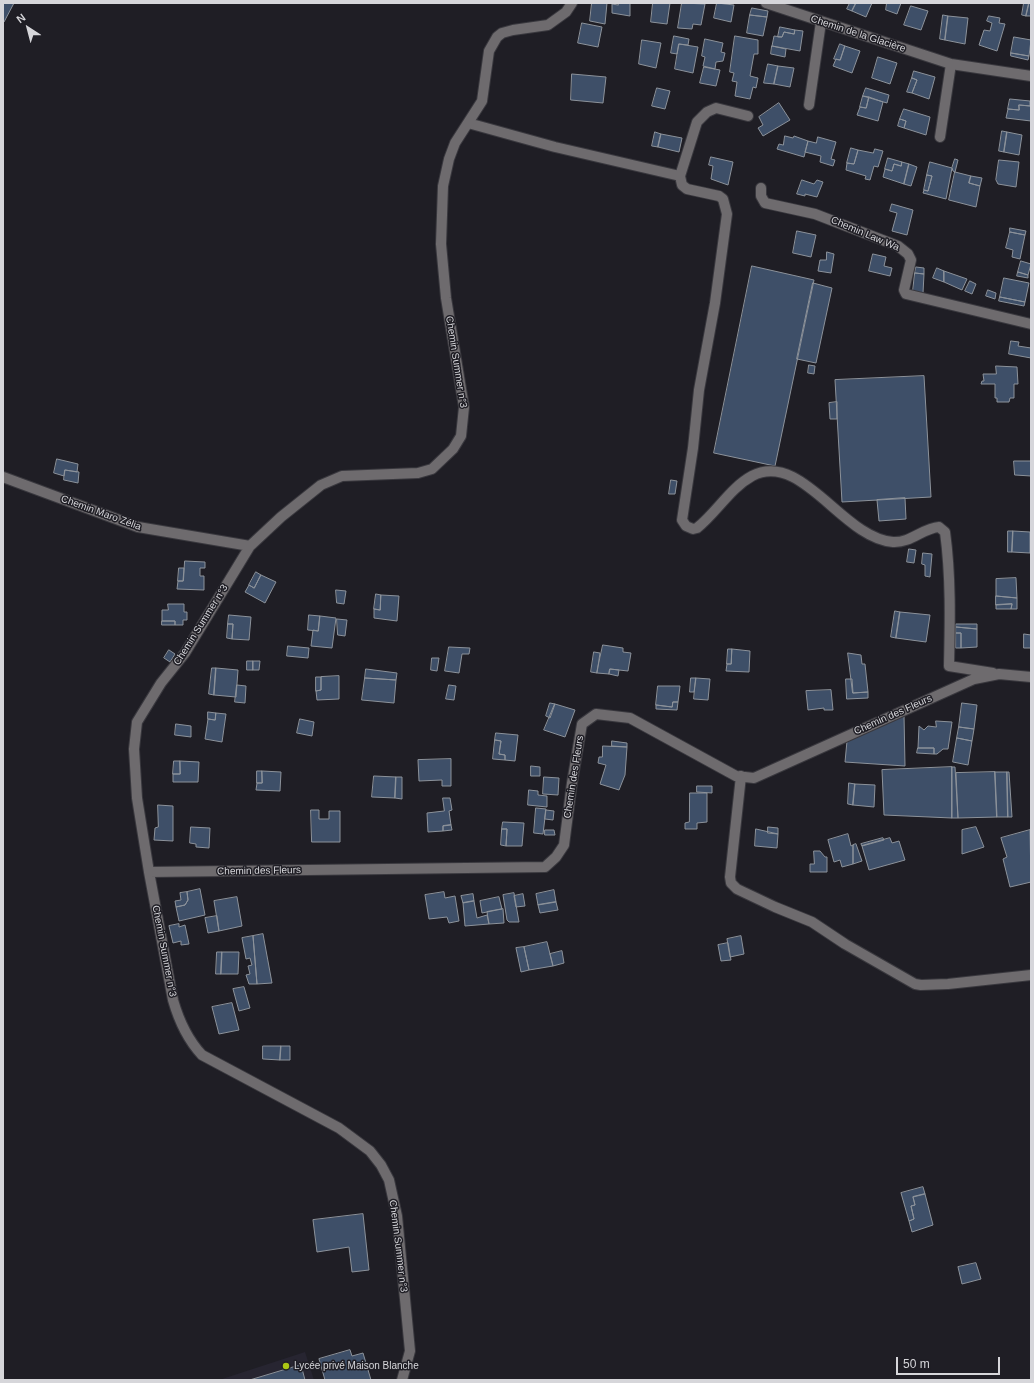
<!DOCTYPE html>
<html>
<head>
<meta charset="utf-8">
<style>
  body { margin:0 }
  #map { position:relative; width:1034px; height:1383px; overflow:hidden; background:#1f1e25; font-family:Helvetica,sans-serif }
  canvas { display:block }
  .frame { position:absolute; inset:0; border:4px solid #d6d6da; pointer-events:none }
  .north { position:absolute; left:8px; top:8px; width:40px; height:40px; -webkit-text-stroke:3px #1f1e25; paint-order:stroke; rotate:324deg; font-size:11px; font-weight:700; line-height:16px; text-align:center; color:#d6d6da }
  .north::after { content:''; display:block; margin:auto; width:14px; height:18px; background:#d6d6da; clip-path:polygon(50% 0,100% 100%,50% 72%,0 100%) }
  .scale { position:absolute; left:896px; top:1357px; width:104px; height:18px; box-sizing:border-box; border:2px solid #d6d6da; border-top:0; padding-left:5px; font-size:12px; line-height:14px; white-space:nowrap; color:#d6d6da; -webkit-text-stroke:3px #1f1e25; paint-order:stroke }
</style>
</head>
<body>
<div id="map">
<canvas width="1034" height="1383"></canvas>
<div class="frame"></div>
<div class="north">N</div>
<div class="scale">50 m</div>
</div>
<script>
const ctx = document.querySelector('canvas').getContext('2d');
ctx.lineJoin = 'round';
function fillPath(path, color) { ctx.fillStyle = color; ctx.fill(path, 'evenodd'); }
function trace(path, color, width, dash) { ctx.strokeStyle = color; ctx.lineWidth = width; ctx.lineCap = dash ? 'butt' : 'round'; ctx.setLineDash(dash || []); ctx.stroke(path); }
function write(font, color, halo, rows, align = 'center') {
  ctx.font = font + ' Helvetica,sans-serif'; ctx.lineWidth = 3; ctx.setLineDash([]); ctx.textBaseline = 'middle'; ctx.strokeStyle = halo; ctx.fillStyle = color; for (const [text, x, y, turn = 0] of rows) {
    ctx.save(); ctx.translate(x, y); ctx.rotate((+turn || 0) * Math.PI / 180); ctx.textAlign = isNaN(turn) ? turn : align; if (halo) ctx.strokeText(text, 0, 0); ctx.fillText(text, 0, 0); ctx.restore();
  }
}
const built = new Path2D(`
  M305 1352 314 1380H219Z`);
const building = new Path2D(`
  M3 3H14L4 22 3 21Z
  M592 3H607L605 24 590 21Z
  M618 3H630V16L612 13V4L618 5Z
  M653 3H670L667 24 651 22Z
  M682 3 705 4 701 25 693 24 692 29 678 28Z
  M717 3 734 5 731 22 714 18Z
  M850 3H856L852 11 847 9Z
  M856 3H872L866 17 852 11Z
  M887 3H901L897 14 886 10Z
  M1024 3H1029L1026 16 1022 15Z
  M1029 3H1031V16H1026Z
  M911 6 928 11 921 30 904 25Z
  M752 8 768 11 767 17 750 15Z
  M750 15 767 17 763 36 747 33Z
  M943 15 948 16 945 40 940 39Z
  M948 16 968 18 965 44 945 40Z
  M989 16 1000 18 999 23 1005 24 997 51 979 45 984 30 990 31 992 23 987 21Z
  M582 23 602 27 598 47 578 43Z
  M780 27 795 30 794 34 784 32 782 37H778Z
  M795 30 803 31 800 51 772 46 774 36 782 37 784 32 794 34Z
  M674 36 689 39 688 45 679 44 677 54 671 53Z
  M735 36 758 40V54H754L750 76 758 78 756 88 753 87 750 99 735 96 737 82 732 81 734 73 730 72Z
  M1014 37 1031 40 1029 56 1011 53Z
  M705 39 723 43 721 52 725 53 723 61 716 62 715 69 703 66 705 57 702 56Z
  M642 40 661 43 656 68 639 64Z
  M679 44 698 47 693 73 675 69Z
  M840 44 845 46 840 60 834 59Z
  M772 46 786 49 785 57 771 54Z
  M845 46 860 51 852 73 833 66 836 59 840 60Z
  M1011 53 1029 56 1028 60 1011 56Z
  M878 57 897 63 890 84 872 78Z
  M768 64 778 66 774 84 764 83Z
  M778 66 794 68 790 87 774 84Z
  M704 67 720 70 716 86 700 83Z
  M914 71 935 77 929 99 912 93 917 80 912 78Z
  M572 74 606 77 603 103 571 100Z
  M912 78 917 80 912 93 907 92Z
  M657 88 670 91 665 109 652 106Z
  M866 88 889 95 887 103 863 96Z
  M863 96 869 97 866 108 860 107Z
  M869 97 883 102 878 121 857 115 860 107 866 108Z
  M1010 99 1030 101V106L1019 105V110L1008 109Z
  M779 103 790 120 763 136 758 128 763 125 759 117Z
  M1019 105 1031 106V121L1006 118 1008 109 1019 110Z
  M904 109 930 117 926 135 904 128 906 121 900 119Z
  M900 119 906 121 904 128 898 126Z
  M1002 131 1007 132 1004 152 999 151Z
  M655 132 661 134 658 147 652 146Z
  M1007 132 1022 135 1019 155 1004 152Z
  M661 134 682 138 679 152 658 147Z
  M785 136 793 138 794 136 808 141 804 157 777 149 779 144 783 145Z
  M818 137 836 142 831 159 835 160 833 166 820 162 821 156 805 152 808 141 816 143Z
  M851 148 858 150 854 164 847 163Z
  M875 149 883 151 878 167 874 166 870 180 865 179 866 176 846 170 847 163 854 164 858 150 873 153Z
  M711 157 733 162 728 185 711 179 713 166 709 165Z
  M888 158 902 162 901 166 894 164 892 171 885 169Z
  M955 159 958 160 955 172 953 171 952 168Z
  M999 160 1019 162 1016 187 998 184 996 180Z
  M902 162 909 164 904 184 883 177 885 169 892 171 894 164 901 166Z
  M930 162 952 168 946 199 923 193 924 190 928 191 932 176 927 175Z
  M909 164 917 167 911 186 904 184Z
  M955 172 971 176 969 183 980 186 976 207 949 200Z
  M927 175 932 176 928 191 924 190Z
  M971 176 982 178 980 186 969 183Z
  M802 180 814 184 817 180 823 182 817 197 805 194V196L797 194Z
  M892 204 913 210 907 235 892 231 897 213 890 211Z
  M1010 228 1026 231 1025 235 1010 232Z
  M797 231 816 235 811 257 793 253Z
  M1010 232 1025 235 1020 259 1012 257 1013 250 1006 248Z
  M827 252 834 254 831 273 818 271 820 260H826Z
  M873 254 886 257 884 266 892 268 890 276 869 271Z
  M1021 261 1031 264 1028 275 1018 272Z
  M752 266 814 280 775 466 714 453Z
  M916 267 924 268V274L915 273Z
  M937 268 944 271V282L933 278Z
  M944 271 967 279 962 290 944 282Z
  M1018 272 1028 275V278L1017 276Z
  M915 273 924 274 923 293 913 291Z
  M1004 278 1029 283 1025 302 1000 297Z
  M970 281 976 284 972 294 965 291Z
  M813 283 832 288 816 363 797 359Z
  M988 290 996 293 995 299 986 296Z
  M1000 297 1025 302 1024 306 999 301Z
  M1011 341 1019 342 1018 346 1031 348V358L1009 354Z
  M809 365 815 366 814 374 808 373Z
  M996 366 1017 367 1018 384H1014V398H1010L1009 402H997V398H995V384H981L982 381H984L983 374H996Z
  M924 376 931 497 842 502 835 380Z
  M837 402V419H830L829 403Z
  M57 459 78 464 77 472 65 470 64 476 54 473Z
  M1014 461H1031V476L1015 475Z
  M65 470 79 472 78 483 64 480Z
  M671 480 677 481 675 494H669Z
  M905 498 906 519 879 521 877 500Z
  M1008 531H1013L1012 552H1008Z
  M1013 531 1030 532V553L1012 552Z
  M909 549 916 550 914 563 907 562Z
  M923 553 932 554 930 577 925 576V565L922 564Z
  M185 561 205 562V568H200V576H204V590L177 589 178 581H183Z
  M179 568H184L183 581H178Z
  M256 572 261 575 254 588 249 585Z
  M261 575 276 582 265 603 245 592 249 585 254 588Z
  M1016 578 1017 598 996 596V579Z
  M336 590 346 591 344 604 337 603Z
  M376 594 381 595 380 610 374 609Z
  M381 595 399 596 397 621 374 618V609L380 610Z
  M996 596 1017 598V609H1011L1012 604 996 605Z
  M168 604H184V612H187V620H183V625H175V621H162V610H168Z
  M1012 604 1011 609H996V605Z
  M895 611 900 612 896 638 891 637Z
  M900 612 930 615 926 642 896 638Z
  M229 615 251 617 249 640 232 639 233 624H228Z
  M309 615 320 616 318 631 308 630Z
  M320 616 336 618 332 648 311 646 313 630 318 631Z
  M337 619 347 620 345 636 338 635Z
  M162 621H175V625H162Z
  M228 624H233L232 639 227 638Z
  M956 624H977V629L956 627Z
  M956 627 977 629V647L961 648V633H956Z
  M956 633H961V648H956Z
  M1024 634 1031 635V648H1024Z
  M603 645 623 648V652L631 653 628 671 610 669 609 674 597 673Z
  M288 646 309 648 308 658 287 656Z
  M449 647 470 648 469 654H462L459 673 445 671Z
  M728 649H732L731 664H727Z
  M732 649 750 651 749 672 726 671 727 664H731Z
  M169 650 175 654 170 662 164 658Z
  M594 652 600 653 597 673 591 672Z
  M848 653 861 655 862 664H865L868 692 853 693Z
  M432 658H439L437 671 431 670Z
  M247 661H253V670H247Z
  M253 661H260L259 670H253Z
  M212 668H216L214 695 209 694Z
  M216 668 238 670 236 697 214 695Z
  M366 669 397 673 396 680 365 678Z
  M610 669 619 670 618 676 609 674Z
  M339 676V699L317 700 316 691 321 690V677Z
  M316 677H321V690L316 691Z
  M365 678 396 680 394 703 362 700Z
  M691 678H696L694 692H690Z
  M696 678 710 679 708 700 694 699Z
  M846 679H852L853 693 868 692V698L847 699Z
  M237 685 246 686 245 703 235 702Z
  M449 685 456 686 454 700 446 699Z
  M658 686H680L678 702H673L672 707 656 705Z
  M831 690 833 710H824V708L808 710 806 691Z
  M673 702H678L677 710 656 709V705L672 707Z
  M550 703 555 704 550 718 546 716Z
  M962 703 977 705 974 729 959 727Z
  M555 704 575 710 565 737 544 730Z
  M208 712 216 713 215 720 208 719Z
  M216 713 226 714 222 742 205 739 208 719 215 720Z
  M904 715 905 766 845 762 847 741Z
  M300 719 314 722 312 736 297 733Z
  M936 721 952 722 948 749H943L937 754H934V748H918L919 726 924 730 928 726 936 727Z
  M176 724 191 726V737L175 735Z
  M959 727 974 729 972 741 957 738Z
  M496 733 518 735 515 761 505 760V755L499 754 501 741 495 740Z
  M957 738 972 741 968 765 953 762Z
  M495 740 501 741 499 754 505 755V760L493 759Z
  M612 741 627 743V747L612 746Z
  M603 746 627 747 625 775 619 790 600 784 606 765 598 763 599 757H602Z
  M918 748H934V754L917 753Z
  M451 759V786H442V780L419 781 418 760Z
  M174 761H180V774H173Z
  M180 761 199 762 198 782H173V774H180Z
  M531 766 540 767V776H531Z
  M952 767H955L958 818H952Z
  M952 767V818L884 815 882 770Z
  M257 771H262V783H257Z
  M262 771 281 772 280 791 256 790 257 783H262Z
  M995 772 997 817 958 818 956 773Z
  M995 772H1007L1008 817H997Z
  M1007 772H1009L1012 817H1008Z
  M374 776 396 777 395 798 372 797Z
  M396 777H402V799L395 798Z
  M544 777 559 778 558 795 543 794Z
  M849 783 855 784 853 805 848 804Z
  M855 784 875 785 874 807 853 805Z
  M697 786H712V793L697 792Z
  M529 790 538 791V795L547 796V807L528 805Z
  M690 793H707V822L697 823V829H685V823L689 822Z
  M443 798H450L452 810 449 811 451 825 443 826V831L428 832 427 813 444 811Z
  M158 805 173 806V841L154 840 155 828 158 827Z
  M536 808 546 809 543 834 534 833Z
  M311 810H319V819H329V811H340V842H312Z
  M546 810 554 811 553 820 545 819Z
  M503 822 524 823 522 846H506L507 829H502Z
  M451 825 452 830 443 831V826Z
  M191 827 210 828 209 848 196 847V844L190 843Z
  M768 827 778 828V834L768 833Z
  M976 827 984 847 962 854V830Z
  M502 829H507L506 846 501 845Z
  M756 829 778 834 777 848 755 846Z
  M545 830H554L555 835H545Z
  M1030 830 1031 882 1010 887 1003 859 1007 857 1001 838Z
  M848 834 851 846 853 845V864L842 867 840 860 834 862 828 840Z
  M883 838 884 840 862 846 861 844Z
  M890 838 892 843 899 841 905 860 869 870 862 846Z
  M856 844 862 861 853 864V845Z
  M814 851H820L825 857H827V872H810V864H814Z
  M200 889 205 915 179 921 176 907 185 905 188 900 187 892Z
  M554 890 556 902 538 905 536 894Z
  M187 892 188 900 185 905 176 907 175 901 181 900 180 893Z
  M444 892 445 898 455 896 459 921 449 923 447 917 429 919 425 895Z
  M514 893 519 922H509L507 920 503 895Z
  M473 894 474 901 463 903 461 896Z
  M523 894 525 906 516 907 514 896Z
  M237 897 242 926 219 931 214 901Z
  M499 897 502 909 482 913 480 901Z
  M474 901 477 918 487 915 489 924 465 926 463 903Z
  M556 902 558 910 540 913 538 905Z
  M503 909 504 923 489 924 487 912Z
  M217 916 219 931 208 933 205 918Z
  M179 924V927L185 925 189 944 181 945V941L173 943 169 926Z
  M263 934 272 983 257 984 253 936Z
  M253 936 257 984H249L246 975 250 974 248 966 252 965 250 958 246 959 242 938Z
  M741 936 744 954 730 957 727 939Z
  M547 942 553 966 529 970 524 947Z
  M728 943 731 960 721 961 718 945Z
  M524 947 529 970 521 972 516 948Z
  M562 951 564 963 553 966 550 954Z
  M217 952H222L221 974H216Z
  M222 952H239L238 974H221Z
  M244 987 250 1008 239 1011 233 989Z
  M232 1003 239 1030 219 1034 212 1007Z
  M263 1046H281L280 1060 263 1059Z
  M281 1046H290V1060H280Z
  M923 1187 925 1194 913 1197 915 1205 911 1206 914 1219 909 1221 901 1193Z
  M925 1194 933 1225 912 1232 909 1221 914 1219 911 1206 915 1205 913 1197Z
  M363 1214 369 1270 352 1272 349 1247 317 1252 313 1220Z
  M976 1263 981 1279 962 1284 958 1267Z
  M350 1350 352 1356 363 1353 371 1380H325L319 1359Z
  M301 1365 305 1380H250Z`);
const minor = new Path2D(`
  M766 3 951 64 1031 76
  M809 105 821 22
  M748 116 716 108 707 112 697 122 680 176 682 185 687 189 719 196 723 199 727 214 715 303 699 390 693 448 682 520 686 526 693 529 697 528C717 512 730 488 752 476 802 450 842 538 893 542 911 543 923 528 939 527L945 532C951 576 950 621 949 666L993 673
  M468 123 555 147 680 176
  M940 137 951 64
  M761 188V196L765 203 815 214 898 246 908 254 911 260 904 290 906 294 1031 324
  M3 477 138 527 250 546
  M741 776 730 877 731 883 737 889 775 907 812 922 845 944 915 984 921 985 948 984 1031 975
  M149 872 545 867 556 857 564 845 572 783 582 724 596 714 630 718 736 776 754 778 974 679 999 674 1031 677
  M402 1380 410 1351 397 1216 389 1180 381 1165 370 1151 339 1128 202 1055C187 1039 179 1021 173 1000L149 872 137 798 134 749 137 722 161 683 185 653 250 546 281 517 321 485 342 476 418 473 432 469 453 449 461 436 464 407 446 298 441 244 443 186 449 159 455 143 482 101 489 51 497 37 502 33 513 30 548 25 566 12 572 3`);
const markers = [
  [286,1366,4,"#abc614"]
];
const streetNames = [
  ["Chemin de la Glacière",858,34,18],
  ["Chemin Law Wa",865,234,23],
  ["Chemin Summer n°3",456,362,81],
  ["Chemin Maro Zélia",101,513,20],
  ["Chemin Summer n°3",201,625,-58],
  ["Chemin des Fleurs",893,715,-24],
  ["Chemin des Fleurs",574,777,-81],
  ["Chemin des Fleurs",259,871,-1],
  ["Chemin Summer n°3",164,951,79],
  ["Chemin Summer n°3",398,1246,83]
];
const poiNames = [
  ["Lycée privé Maison Blanche",294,1366]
];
fillPath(built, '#272531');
fillPath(building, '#3e4f68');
trace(building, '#8c929a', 1);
trace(minor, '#39383e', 12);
trace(minor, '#6e6b6e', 10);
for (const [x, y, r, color] of markers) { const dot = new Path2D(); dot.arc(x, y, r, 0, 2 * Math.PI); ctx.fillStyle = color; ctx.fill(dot); trace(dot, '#1f1e25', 1.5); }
write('10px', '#d6d6da', '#1f1e25', streetNames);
write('10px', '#d6d6da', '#1f1e25', poiNames, 'left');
</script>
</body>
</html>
